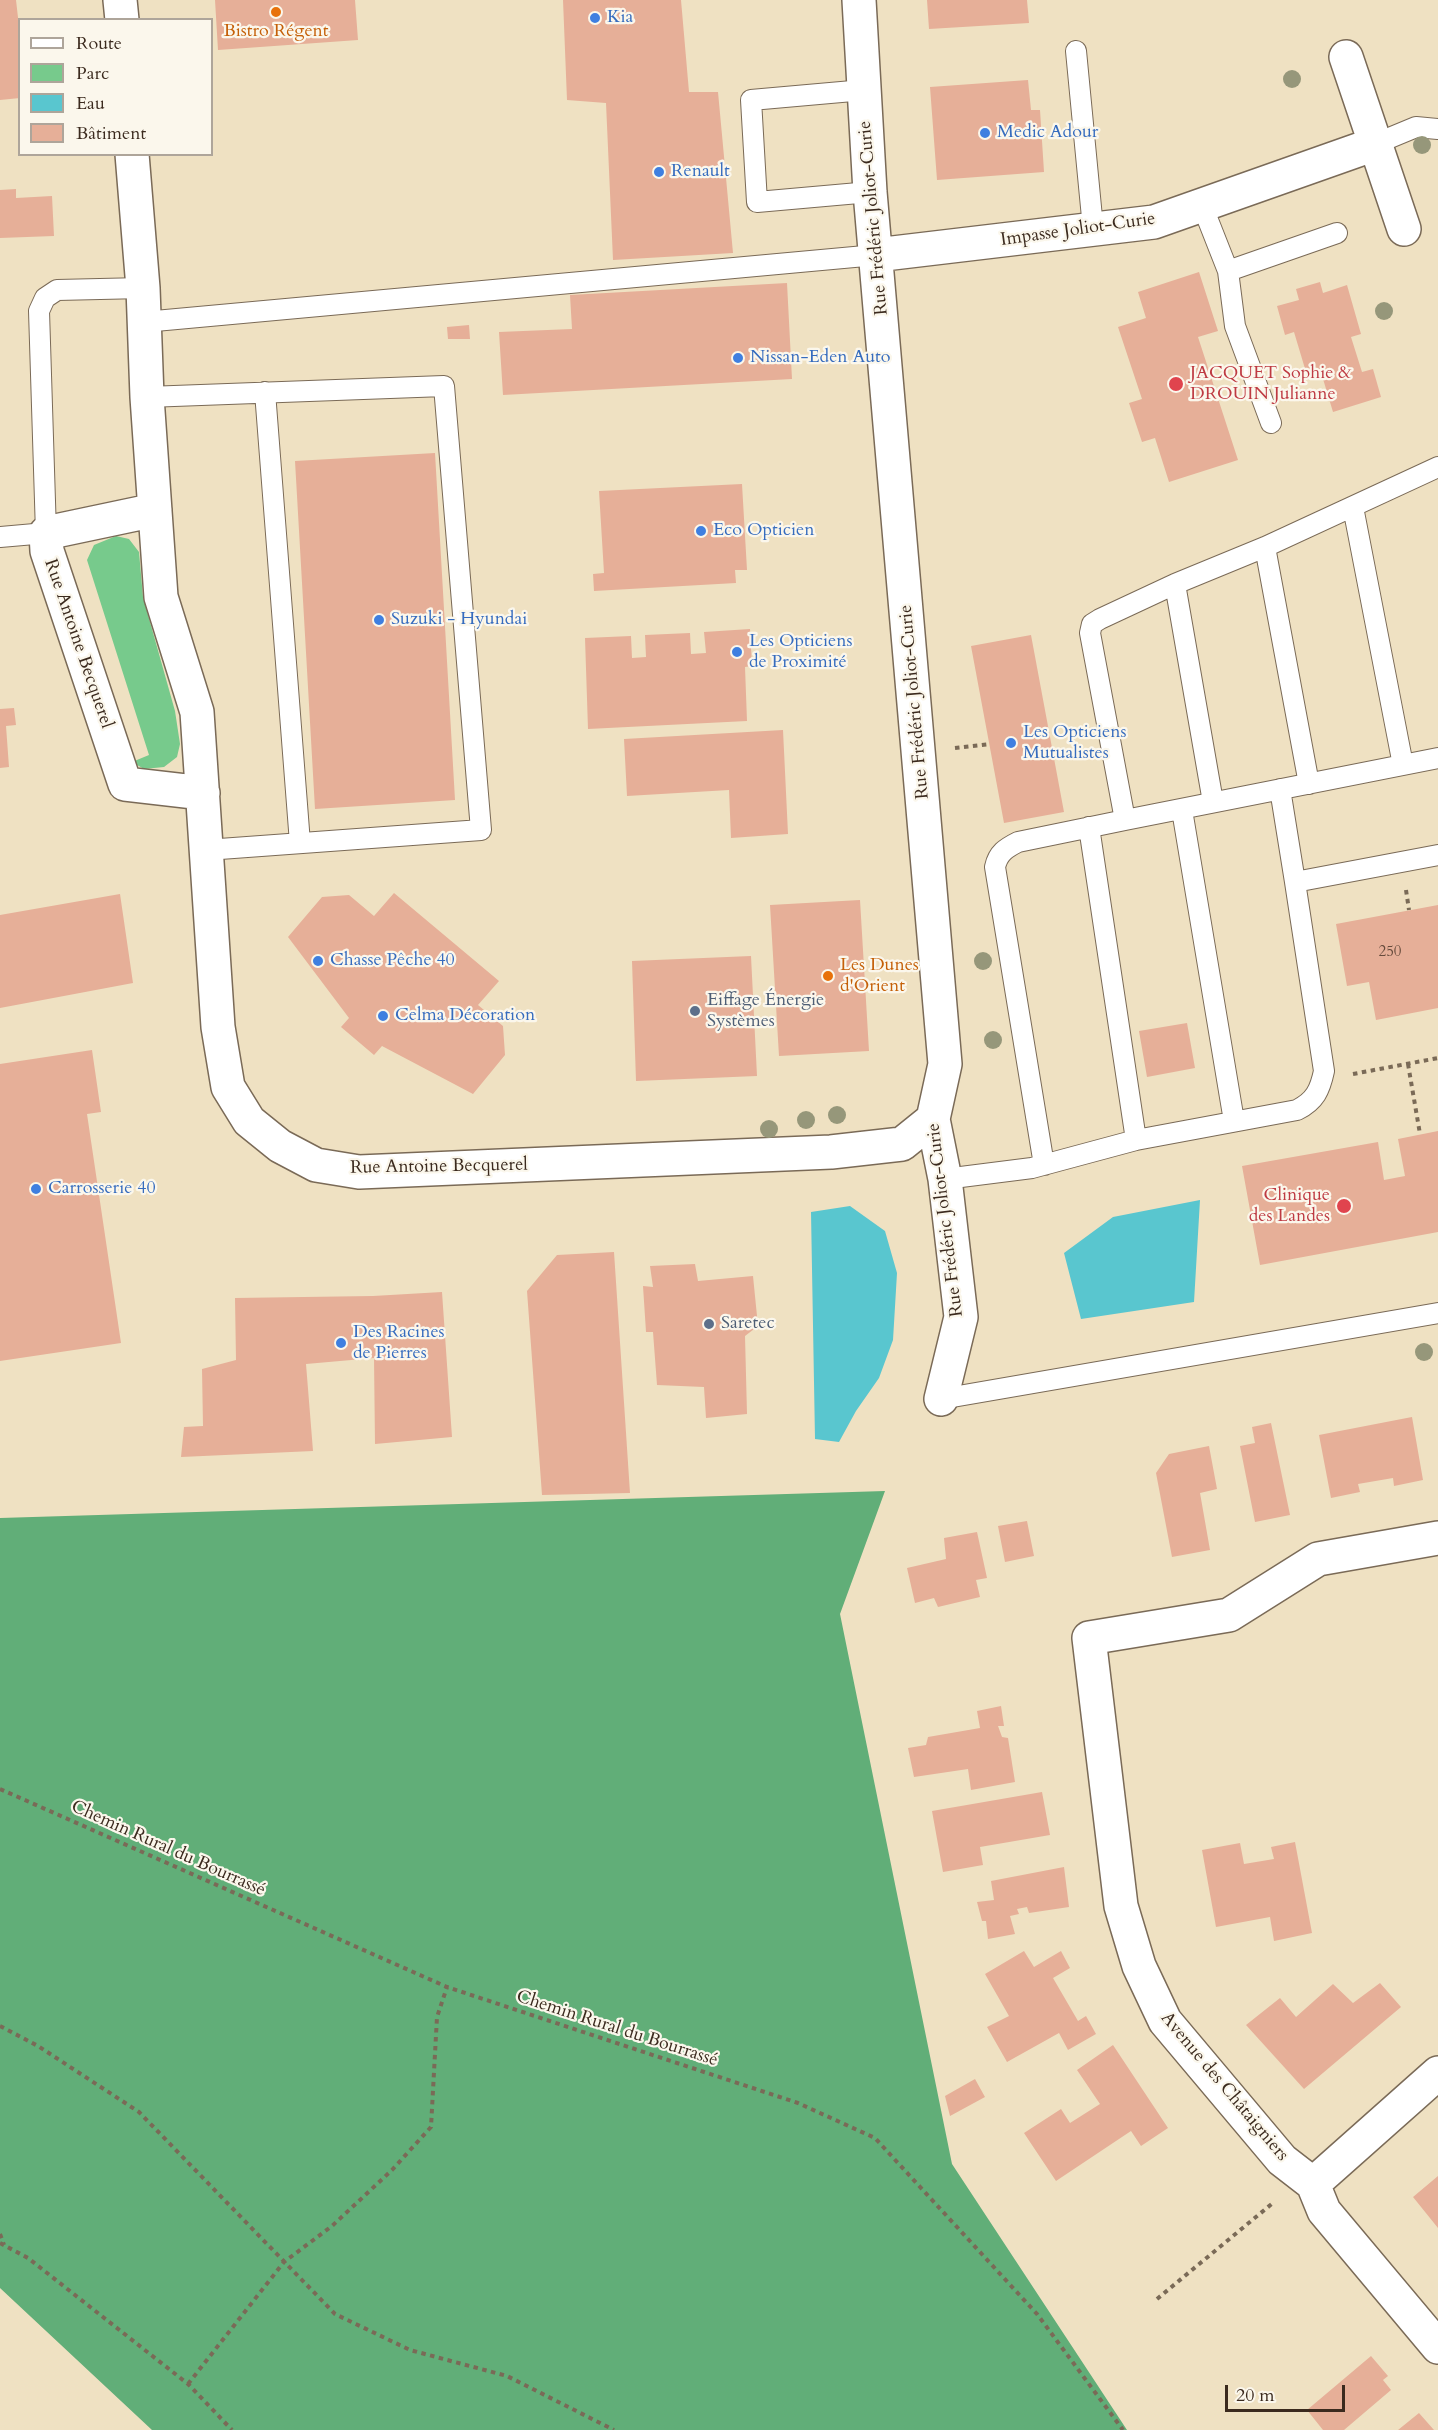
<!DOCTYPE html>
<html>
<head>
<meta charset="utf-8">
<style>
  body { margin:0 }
  #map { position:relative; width:1438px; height:2430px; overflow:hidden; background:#efe1c2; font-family:Cardo,serif }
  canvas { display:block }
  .legend { position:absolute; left:18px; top:18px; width:195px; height:138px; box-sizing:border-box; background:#fbf7ec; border:2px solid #aea59a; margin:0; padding:8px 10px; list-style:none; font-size:18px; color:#3b2a1e }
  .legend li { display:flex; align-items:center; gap:12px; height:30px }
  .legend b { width:30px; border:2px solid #aea59a }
  .scale { position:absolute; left:1225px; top:2385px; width:120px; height:27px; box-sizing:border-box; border:3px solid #3b2a1e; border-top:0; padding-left:8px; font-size:18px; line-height:21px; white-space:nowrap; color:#3b2a1e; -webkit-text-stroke:4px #fbf7ec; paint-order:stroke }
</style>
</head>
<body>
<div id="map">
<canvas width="1438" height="2430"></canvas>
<ul class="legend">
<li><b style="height:8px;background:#fff"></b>Route</li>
<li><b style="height:16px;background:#77ca8c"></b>Parc</li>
<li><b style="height:16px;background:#59c6cf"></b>Eau</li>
<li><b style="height:16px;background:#e6af98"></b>Bâtiment</li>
</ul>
<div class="scale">20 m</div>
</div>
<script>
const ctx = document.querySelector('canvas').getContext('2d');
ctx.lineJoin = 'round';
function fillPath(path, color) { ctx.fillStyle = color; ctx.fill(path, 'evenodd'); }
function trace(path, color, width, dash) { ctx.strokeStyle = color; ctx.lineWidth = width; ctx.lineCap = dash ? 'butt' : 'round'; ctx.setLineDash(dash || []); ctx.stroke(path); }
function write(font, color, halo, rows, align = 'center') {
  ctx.font = font + ' Cardo,serif'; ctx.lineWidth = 4.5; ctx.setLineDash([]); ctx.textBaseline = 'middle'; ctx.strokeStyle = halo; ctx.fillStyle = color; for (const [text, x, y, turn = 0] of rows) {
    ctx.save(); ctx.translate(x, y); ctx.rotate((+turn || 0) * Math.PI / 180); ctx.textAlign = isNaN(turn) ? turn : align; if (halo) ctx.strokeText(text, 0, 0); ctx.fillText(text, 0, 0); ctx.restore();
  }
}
const green = new Path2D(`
  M116 536 129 539 139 552 143 597 175 711 180 744 177 757 164 767 144 769 132 762 149 755 87 560 94 545Z`);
const forest = new Path2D(`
  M885 1491 840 1614 952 2164 1127 2430H152L0 2288V1518Z`);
const water = new Path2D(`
  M1200 1200 1194 1302 1081 1319 1064 1253 1113 1217Z
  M850 1206 885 1231 897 1273 893 1340 879 1378 856 1411 839 1442 815 1439 811 1212Z`);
const building = new Path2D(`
  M0 0H16L20 35V98L0 100Z
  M215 0H355L358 40 218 50Z
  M563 0H681L689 92H718L733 253 613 260 606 103 567 100Z
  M927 0H1027L1029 23 929 29Z
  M1028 80 1031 110H1040L1044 172 937 180 930 87Z
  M16 189V198L52 196 54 236 0 238V190Z
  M1199 272 1218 331 1198 337 1238 460 1169 482 1155 438 1142 442 1129 403 1142 399 1118 327 1146 318 1138 292Z
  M1320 282 1323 293 1347 285 1361 334 1351 337 1362 372 1373 369 1381 397 1333 412 1320 369 1306 372 1294 332 1285 335 1277 306 1299 300 1296 289Z
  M787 283 792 379 503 395 499 332 572 329 570 295Z
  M469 325 470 339H448L447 327Z
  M435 453 455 800 315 809 295 461Z
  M742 484 747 570H735L736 583 594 591 593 574 604 573 599 491Z
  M750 629 752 666 745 667 747 721 588 729 585 638 631 636 632 658 646 657 645 635 690 633 691 654 706 653 704 632Z
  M1031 635 1064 812 1004 823 971 646Z
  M14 708 16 725 6 726 9 767 0 768V709Z
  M783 730 788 834 731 838 729 790 627 796 624 739Z
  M394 893 499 981 478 1005 503 1026 505 1055 473 1094 382 1046 374 1055 341 1027 349 1018 288 937 322 897 349 895 374 916Z
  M120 894 133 983 0 1008V915Z
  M860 900 869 1051 779 1056 770 905Z
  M1438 905V1008L1376 1020 1369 982 1347 986 1336 924Z
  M751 956 757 1076 636 1081 632 961Z
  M1187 1023 1195 1068 1147 1077 1139 1031Z
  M92 1050 101 1112 87 1114 121 1343 0 1361V1064Z
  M1438 1131V1232L1260 1265 1242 1166 1378 1142 1384 1180 1405 1176 1398 1139Z
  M614 1252 630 1493 542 1495 527 1291 557 1255Z
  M695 1264 698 1281 753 1276 758 1326 745 1336 747 1414 706 1418 704 1387 657 1385 653 1332H646L643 1286 653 1287 650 1266Z
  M442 1292 452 1437 375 1444 374 1358 306 1364 313 1451 181 1457 184 1427 203 1426 202 1369 236 1360 235 1298 373 1296Z
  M1412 1417 1423 1480 1394 1486 1393 1478 1358 1484 1360 1492 1331 1498 1319 1435Z
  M1271 1423 1290 1515 1255 1522 1240 1446 1255 1443 1252 1427Z
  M1209 1446 1217 1489 1200 1493 1210 1550 1172 1557 1156 1473 1169 1454Z
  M1027 1521 1034 1556 1005 1562 998 1526Z
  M977 1532 987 1578 976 1580 980 1597 938 1607 934 1598 915 1603 907 1568 946 1559 944 1538Z
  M1001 1706 1004 1726H998L1002 1737 1008 1738 1015 1782 971 1790 968 1769 914 1777 908 1748 926 1745 928 1737 980 1728 977 1711Z
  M1042 1792 1050 1835 980 1847 983 1865 943 1872 932 1811Z
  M1295 1842 1312 1933 1274 1941 1270 1917 1216 1927 1202 1850 1240 1843 1244 1864 1274 1859 1271 1847Z
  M1064 1867 1069 1907 1029 1913 1027 1907 1017 1909 1019 1914 1010 1916 1015 1934 988 1939 986 1921H982L977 1902 994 1900 991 1881Z
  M1024 1951 1034 1967 1061 1951 1070 1968 1053 1978 1078 2021 1086 2016 1096 2034 1068 2050 1059 2033 1007 2062 987 2027 1009 2016 985 1974Z
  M1380 1983 1401 2007 1304 2089 1246 2025 1280 1998 1296 2017 1333 1984 1353 2003Z
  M1113 2045 1168 2128 1141 2146 1131 2131 1056 2181 1024 2133 1061 2109 1070 2123 1100 2104 1077 2070Z
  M975 2079 985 2097 950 2116 945 2096Z
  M1438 2176V2228L1413 2197Z
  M1371 2356 1388 2376 1383 2380 1391 2390 1344 2430H1323L1307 2410Z
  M1419 2413 1434 2430H1398Z`);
const path = new Path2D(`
  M955 748 990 744
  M1406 890 1409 910
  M1408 1064 1420 1134
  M1353 1074 1438 1058
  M0 1789 447 1987 798 2103 875 2138 1037 2314 1123 2430
  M0 2026 38 2046 139 2112 335 2314 410 2350 507 2376 614 2430
  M0 2234 4 2245
  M0 2243 28 2258 188 2384 232 2430
  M1157 2299 1274 2202
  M188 2384 284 2262 332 2226 392 2170 431 2127 437 2017 447 1987`);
const service = new Path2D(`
  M1076 51 1093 228
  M864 90 751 100 757 202 870 192
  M1375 144 1416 127 1438 129
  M1202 205 1228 271 1337 233
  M1228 271 1235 326 1271 423
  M144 322 876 255
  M265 392 300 843
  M147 397 444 386 481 830 206 850
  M1438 467 1265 547 1175 584 1100 619 1092 624 1090 633 1125 820 1438 758
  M1353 507 1403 765
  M0 537 46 533 39 311 45 298 57 290 143 288
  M1265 547 1309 784
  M1175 584 1213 802
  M1280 789 1295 882
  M1182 810 1234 1121
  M1089 827 1136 1140
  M1044 1165 995 867C998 853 1006 848 1018 842L1125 820
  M945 1179 1032 1168 1136 1140 1297 1110C1315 1101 1320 1090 1324 1071L1295 882 1438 855
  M941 1399 1438 1313`);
const minor = new Path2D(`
  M120 0 122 20
  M859 0 870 192 945 1064 933 1119 945 1179 961 1317 941 1399
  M1346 57 1404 229
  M132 154 143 288 147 397 161 597 197 712 218 1027 228 1087 249 1121 280 1146 316 1165 359 1172 831 1152 902 1144 933 1119
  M876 255 1154 222 1375 144
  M155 510 46 533 47 551 125 784 203 793
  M1438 1538 1318 1559 1229 1615 1089 1638 1121 1906 1139 1966 1165 2021 1282 2160 1313 2184 1324 2211 1438 2347
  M1313 2184 1438 2073`);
const trees = [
  [1292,79],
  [1422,145],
  [1384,311],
  [983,961],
  [993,1040],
  [837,1115],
  [806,1120],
  [769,1129],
  [1424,1352]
];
const markers = [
  [276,12,6,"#e8710a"],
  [595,18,6,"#3f7fe0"],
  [985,133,6,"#3f7fe0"],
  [659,172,6,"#3f7fe0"],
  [738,358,6,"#3f7fe0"],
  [1176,384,8,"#e0444e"],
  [701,531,6,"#3f7fe0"],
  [379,620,6,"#3f7fe0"],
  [737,652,6,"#3f7fe0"],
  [1011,743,6,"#3f7fe0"],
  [318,961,6,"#3f7fe0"],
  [828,976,6,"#e8710a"],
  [695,1011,6,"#5c6f8a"],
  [383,1016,6,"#3f7fe0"],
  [36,1189,6,"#3f7fe0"],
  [1344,1206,8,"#e0444e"],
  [709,1324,6,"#5c6f8a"],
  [341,1343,6,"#3f7fe0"]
];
const numberNames = [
  ["250",1390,953]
];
const shopNames = [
  ["Kia",607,18],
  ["Medic Adour",997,133],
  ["Renault",671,172],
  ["Nissan-Eden Auto",750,358],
  ["Eco Opticien",713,531],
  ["Suzuki - Hyundai",391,620],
  ["Les Opticiens",749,642],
  ["de Proximité",749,663],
  ["Les Opticiens",1023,733],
  ["Mutualistes",1023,754],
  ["Chasse Pêche 40",330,961],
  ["Celma Décoration",395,1016],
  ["Carrosserie 40",48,1189],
  ["Des Racines",353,1333],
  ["de Pierres",353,1354]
];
const foodNames = [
  ["Bistro Régent",276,32],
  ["Les Dunes",840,966,"left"],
  ["d'Orient",840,987,"left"]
];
const streetNames = [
  ["Rue Frédéric Joliot-Curie",874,218,-95],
  ["Impasse Joliot-Curie",1078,230,-8],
  ["Rue Antoine Becquerel",78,644,71],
  ["Rue Frédéric Joliot-Curie",915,702,-95],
  ["Rue Antoine Becquerel",439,1167,-1],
  ["Rue Frédéric Joliot-Curie",946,1220,-97],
  ["Chemin Rural du Bourrassé",168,1849,24],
  ["Chemin Rural du Bourrassé",617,2029,18],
  ["Avenue des Châtaigniers",1224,2087,50]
];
const healthNames = [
  ["JACQUET Sophie &",1190,374],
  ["DROUIN Julianne",1190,395],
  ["Clinique",1330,1196,"right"],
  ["des Landes",1330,1217,"right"]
];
const serviceNames = [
  ["Eiffage Énergie",707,1001],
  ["Systèmes",707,1022],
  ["Saretec",721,1324]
];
fillPath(green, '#77ca8c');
fillPath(forest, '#61ae78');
fillPath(water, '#59c6cf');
fillPath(building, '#e6af98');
trace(service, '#7a6a57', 22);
trace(minor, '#7a6a57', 36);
trace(path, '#7a6a57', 4, [4.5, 4.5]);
trace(service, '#fff', 20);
trace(minor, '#fff', 33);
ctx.fillStyle = '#96977a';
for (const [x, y] of trees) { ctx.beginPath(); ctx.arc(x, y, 9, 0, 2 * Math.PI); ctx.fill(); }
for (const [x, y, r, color] of markers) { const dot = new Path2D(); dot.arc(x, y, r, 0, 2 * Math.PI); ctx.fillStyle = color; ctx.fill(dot); trace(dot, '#fbf7ec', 2); }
write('15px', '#664b3c', null, numberNames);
write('18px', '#366cbe', '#fbf7ec', shopNames, 'left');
write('18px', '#c56008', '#fbf7ec', foodNames);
write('18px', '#3b2a1e', '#fbf7ec', streetNames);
write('18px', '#be3a42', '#fbf7ec', healthNames, 'left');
write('18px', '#4e5e75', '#fbf7ec', serviceNames, 'left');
</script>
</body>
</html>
